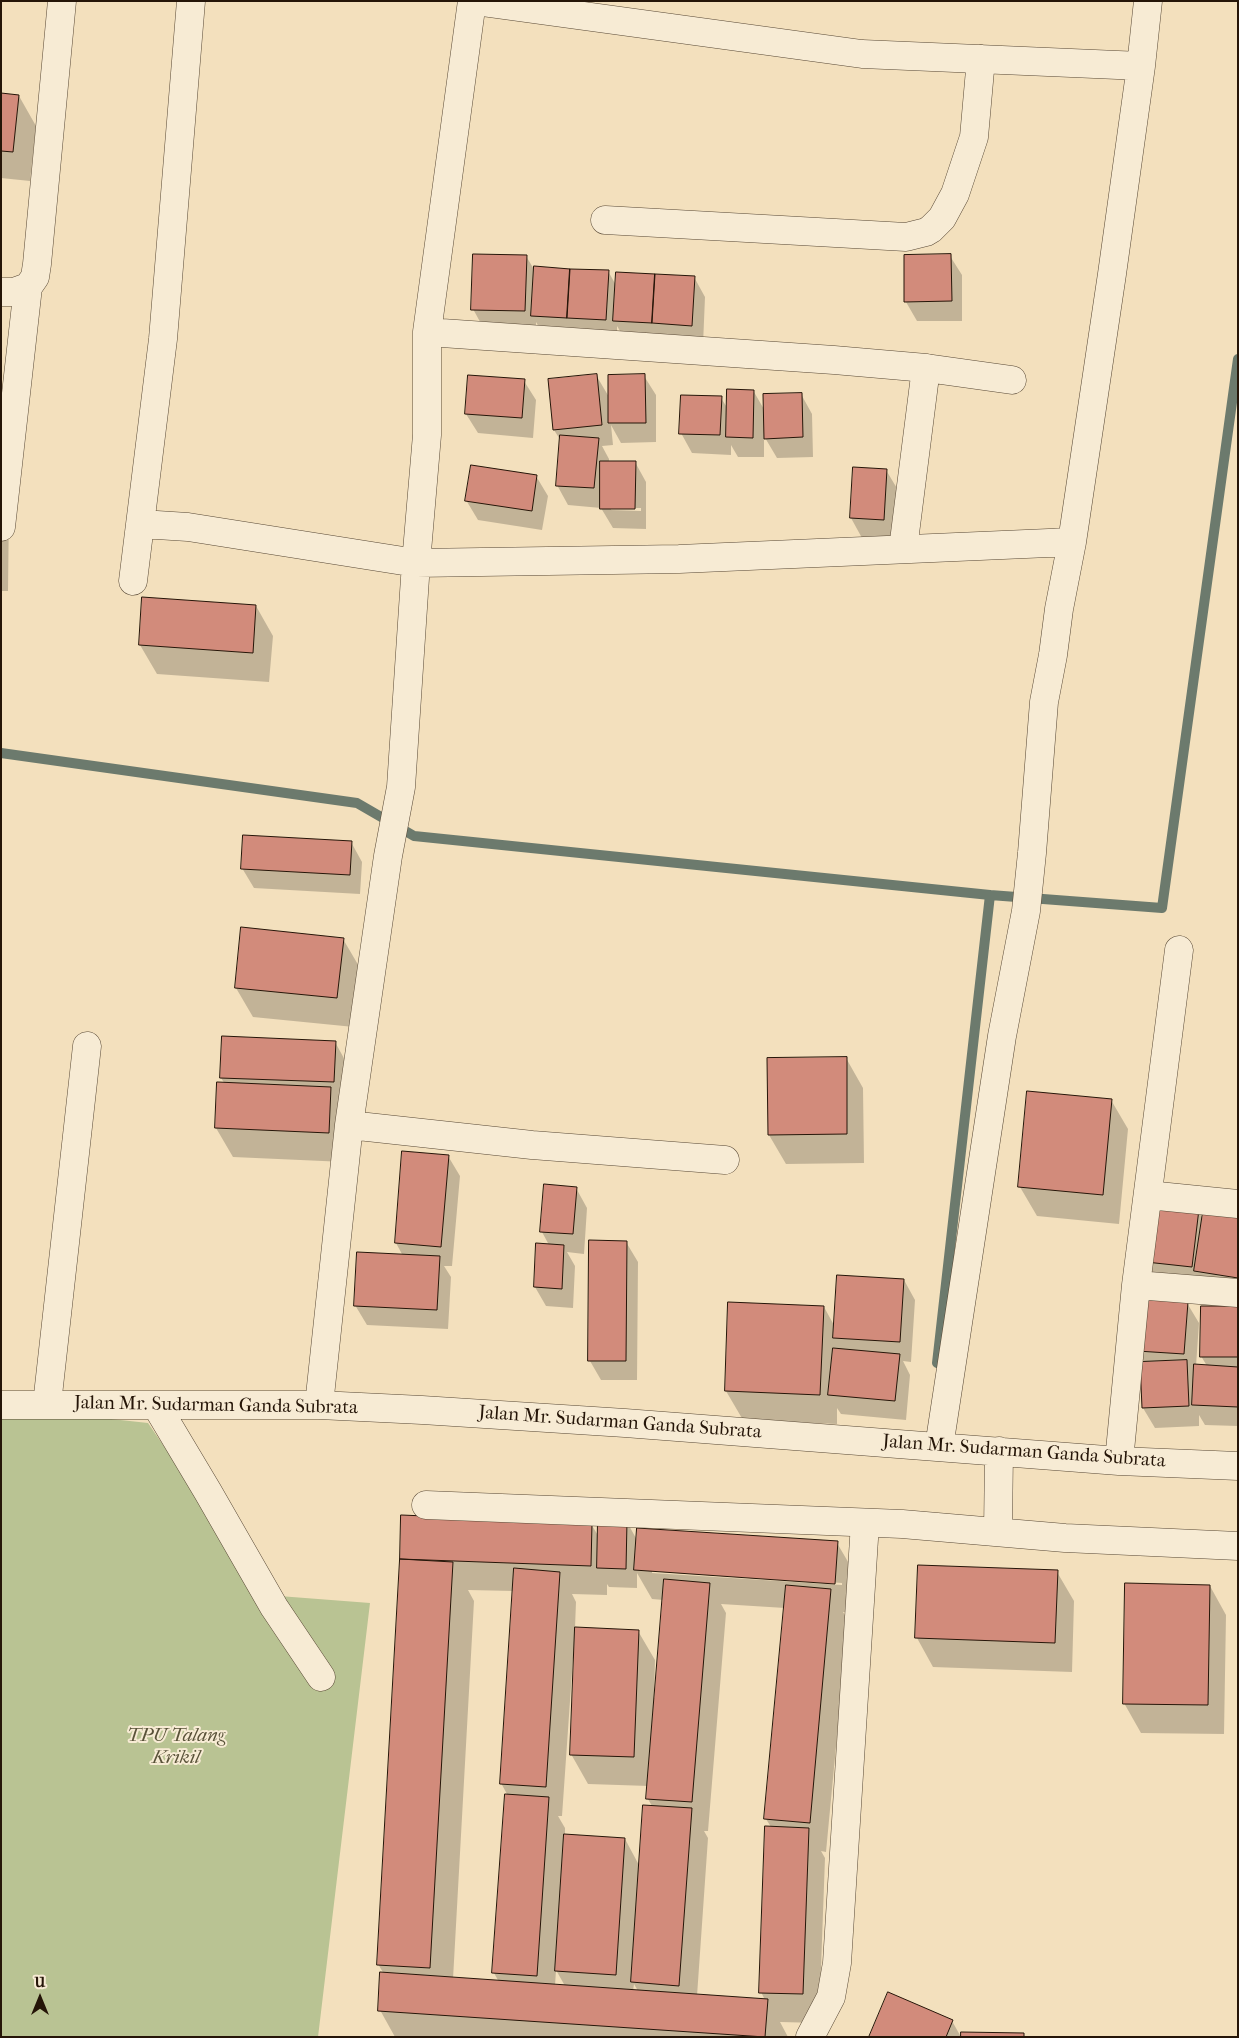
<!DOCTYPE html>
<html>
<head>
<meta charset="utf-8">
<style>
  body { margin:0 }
  #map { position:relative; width:1239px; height:2038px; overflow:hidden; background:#f3e0bd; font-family:"IM FELL French Canon",serif }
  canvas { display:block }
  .frame { position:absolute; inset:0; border:2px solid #251508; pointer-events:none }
  .north { position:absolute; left:15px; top:1973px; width:50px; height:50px; -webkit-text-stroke:4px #f7ebd4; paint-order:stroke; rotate:0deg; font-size:14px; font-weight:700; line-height:20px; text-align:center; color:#251508 }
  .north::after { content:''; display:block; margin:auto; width:18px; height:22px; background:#251508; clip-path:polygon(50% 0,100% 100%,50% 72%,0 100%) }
</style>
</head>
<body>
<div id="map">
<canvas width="1239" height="2038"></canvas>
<div class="frame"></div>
<div class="north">U</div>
</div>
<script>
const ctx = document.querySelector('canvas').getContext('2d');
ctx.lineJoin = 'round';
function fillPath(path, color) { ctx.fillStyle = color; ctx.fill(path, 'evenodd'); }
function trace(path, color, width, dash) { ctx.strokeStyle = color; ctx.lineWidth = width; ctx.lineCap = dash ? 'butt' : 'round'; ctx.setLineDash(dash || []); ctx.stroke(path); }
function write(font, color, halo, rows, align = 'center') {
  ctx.font = font + ' "IM FELL French Canon",serif'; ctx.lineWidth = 4; ctx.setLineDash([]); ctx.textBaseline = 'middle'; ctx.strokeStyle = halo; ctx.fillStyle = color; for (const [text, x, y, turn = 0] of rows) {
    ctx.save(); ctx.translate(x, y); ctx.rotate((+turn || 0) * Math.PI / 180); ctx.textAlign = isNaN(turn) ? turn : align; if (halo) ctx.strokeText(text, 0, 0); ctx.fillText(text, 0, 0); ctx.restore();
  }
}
const green = new Path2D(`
  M1 1407 148 1423 266 1595 370 1603 318 2037H1Z`);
const shadow = new Path2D(`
  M1 95 19 96 36 126 30 181 1 178Z
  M526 256 535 271H608L617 287 694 277 705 297 703 345 626 341 617 326V339L544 336 536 322V330L484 329 473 309Z
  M950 256 962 275V321H917L906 302Z
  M596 375 609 397 644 376 656 395V442L621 443 611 425 613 445 602 446 609 459V462H635L646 482V529L613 528 601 508 568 505 557 485 561 441 554 430 549 380ZM611 508H641V511L611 510Z
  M524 381 536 400 533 438 478 433 466 414Z
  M754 392 765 411 801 394 812 414 813 457 777 458 764 436V457H738L731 445V455L692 453 681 433 721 398 728 409Z
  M886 470 898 490 895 540 862 538 851 518Z
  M536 476 548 496 542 530 478 520 466 500Z
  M1 495 9 508 8 591H1Z
  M256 606 273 636 269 682 157 674 140 645Z
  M351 842 362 862 360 894 254 888 242 868Z
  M343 939 360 968 354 1027 253 1017 236 988Z
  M335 1042 346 1062 345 1102 338 1101 347 1117 345 1162 233 1157 216 1128 218 1084H225L221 1078Z
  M846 1058 863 1088 864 1163 786 1164 769 1135Z
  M1111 1100 1128 1129 1119 1224 1037 1216 1020 1187Z
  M448 1156 460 1176 452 1266H444L451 1277 448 1329 367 1325 355 1305 403 1256 396 1243Z
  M576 1188 587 1208 584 1254 567 1252 575 1266 573 1308 546 1306 535 1287 549 1245 542 1232Z
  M1198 1210 1203 1219 1238 1218V1295L1158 1282 1147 1262Z
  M626 1242 638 1262 637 1380H601L590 1361Z
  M904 1280 915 1300 911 1362 903 1361 910 1375 906 1420 841 1414 837 1408V1424L743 1420 726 1391 824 1307 835 1327Z
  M1187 1303 1199 1323 1196 1366H1207L1201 1356 1238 1308V1426L1205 1425 1199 1415V1426L1155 1428 1143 1408 1145 1363 1138 1351Z
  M627 1522 637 1540 837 1543 854 1572 852 1612H843L848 1620 826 1852 821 1851 825 1858 819 2023 780 2022 788 2037H395L380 2010 384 1974 378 1964 401 1559 591 1524 599 1537ZM652 1570 842 1583V1585L652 1573ZM637 1573 652 1599 664 1600 656 1698H654L655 1660 638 1631 575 1628 576 1602 572 1594 607 1595V1584L609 1587 637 1588ZM468 1590 514 1591 501 1783 508 1796 494 1973 499 1982 453 1979 474 1601ZM721 1604 785 1608 766 1819 771 1827 761 1992 765 2000 697 1996 708 1838 704 1831H708L726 1613ZM573 1658H575L571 1754 588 1784 649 1786 648 1799 652 1806 640 1867 625 1839 565 1835V1828L558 1816H562ZM556 1970 565 1986H555ZM634 1984 638 1991H633Z
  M1057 1572 1074 1601 1072 1672 933 1667 917 1638Z
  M1210 1586 1226 1615 1224 1734 1141 1733 1124 1703Z
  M952 2021 961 2037H870Z`);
const stream = new Path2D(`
  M1 753 357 803 414 836 990 895
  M937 1363 990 895 1162 908 1238 359`);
const building = new Path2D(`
  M1 93 19 95 13 152 1 151Z
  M473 254 527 255 525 311 471 310Z
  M951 254 952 301 904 302V255Z
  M534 266 570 269 567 318 531 316Z
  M570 269 609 270 606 320 567 318Z
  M616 272 655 274 652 323 613 321Z
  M655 274 695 276 692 326 652 323Z
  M597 374 602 425 553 430 548 379Z
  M645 374 646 423H608V375Z
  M468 375 525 379 522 418 465 414Z
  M727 389 754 390 753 438 726 437Z
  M802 393 803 437 764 439 763 394Z
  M681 395 722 396 720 435 679 434Z
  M560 435 599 438 594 488 556 486Z
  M600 461H636L635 509H600Z
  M471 465 537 475 532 511 465 501Z
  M853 467 887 469 884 520 850 518Z
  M142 597 256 605 253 653 139 645Z
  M243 835 352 841 350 875 241 869Z
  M241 927 344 938 337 998 235 988Z
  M222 1036 336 1041 334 1082 220 1078Z
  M847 1057V1134L768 1135 767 1058Z
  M217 1082 331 1087 329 1133 215 1128Z
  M1027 1091 1112 1099 1103 1195 1018 1187Z
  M402 1151 449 1155 441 1247 395 1243Z
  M544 1184 577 1187 573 1234 540 1232Z
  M1152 1203 1199 1209 1192 1267 1146 1262Z
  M1203 1212 1238 1217V1278L1194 1271Z
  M589 1240 627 1241 626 1361H588Z
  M536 1243 564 1245 562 1289 534 1287Z
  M357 1252 440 1256 437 1310 354 1306Z
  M837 1275 904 1279 900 1342 833 1338Z
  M1140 1299 1188 1302 1184 1354 1137 1351Z
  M728 1302 824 1306 820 1395 725 1391Z
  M1201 1306H1238V1357H1200Z
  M833 1348 900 1354 895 1401 828 1395Z
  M1187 1360 1189 1406 1142 1408 1140 1362Z
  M1194 1364 1238 1367V1407L1192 1405Z
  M401 1515 592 1523 591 1566 400 1559Z
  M598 1519 627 1521 626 1569 597 1568Z
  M637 1528 838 1541 835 1584 634 1570Z
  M400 1559 453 1562 430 1968 377 1965Z
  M918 1565 1058 1570 1055 1643 915 1638Z
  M514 1568 560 1572 546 1787 500 1784Z
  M664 1579 710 1583 692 1802 646 1799Z
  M1125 1583 1210 1585 1208 1705 1123 1704Z
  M786 1585 831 1589 810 1823 764 1819Z
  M575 1627 639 1630 634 1757 570 1755Z
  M505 1794 549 1797 537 1976 492 1973Z
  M643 1805 692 1808 679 1986 631 1982Z
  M765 1826 809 1828 803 1994 759 1993Z
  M564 1834 625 1838 616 1975 555 1971Z
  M380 1972 768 1999 765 2037 378 2011Z
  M888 1992 953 2020 946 2037H869Z
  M961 2032 1024 2033V2037H961Z`);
const minor = new Path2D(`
  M474 1 862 54 1141 66
  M605 220 906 237 926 232 931 229 942 218 955 194 974 137 981 59
  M1 292H14L28 287
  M427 332 834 360 926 368 1012 380
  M141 524 188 527 416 563 679 559 1072 542
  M1 527 28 287 35 277 37 264 62 1
  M903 549 926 368
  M133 581 163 339 191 1
  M349 1125 532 1145 725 1160
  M1148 1195 1238 1204
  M1136 1285 1238 1293
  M47 1404 87 1046
  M1 1405H319L422 1410 625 1423 1119 1461 1238 1466
  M156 1405 208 1492 274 1607 321 1677
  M319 1405 349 1125 388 856 401 787 416 563 427 435V332L472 1
  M939 1447 1002 1036 1026 911 1032 853 1044 702 1053 655 1059 609 1072 542 1112 274 1141 66 1148 1
  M1119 1461 1136 1285 1179 950
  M426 1505 902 1524 1065 1538 1238 1546
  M998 1532 999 1451
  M810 2037 831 1997 837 1963 865 1523`);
const streetNames = [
  ["Jalan Mr. Sudarman Ganda Subrata",216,1406,1],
  ["Jalan Mr. Sudarman Ganda Subrata",620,1423,4],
  ["Jalan Mr. Sudarman Ganda Subrata",1024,1452,4]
];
const parkNames = [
  ["TPU Talang",176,1736],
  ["Krikil",176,1758]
];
fillPath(green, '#b9c393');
fillPath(shadow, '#0003');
trace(stream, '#6c7a6d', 10);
fillPath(building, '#d28b7b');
trace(building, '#251508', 1);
trace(minor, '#584835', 29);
trace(minor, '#f7ebd4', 28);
write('19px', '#251508', '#f7ebd4', streetNames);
write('italic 19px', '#595239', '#f7ebd4', parkNames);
</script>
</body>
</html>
